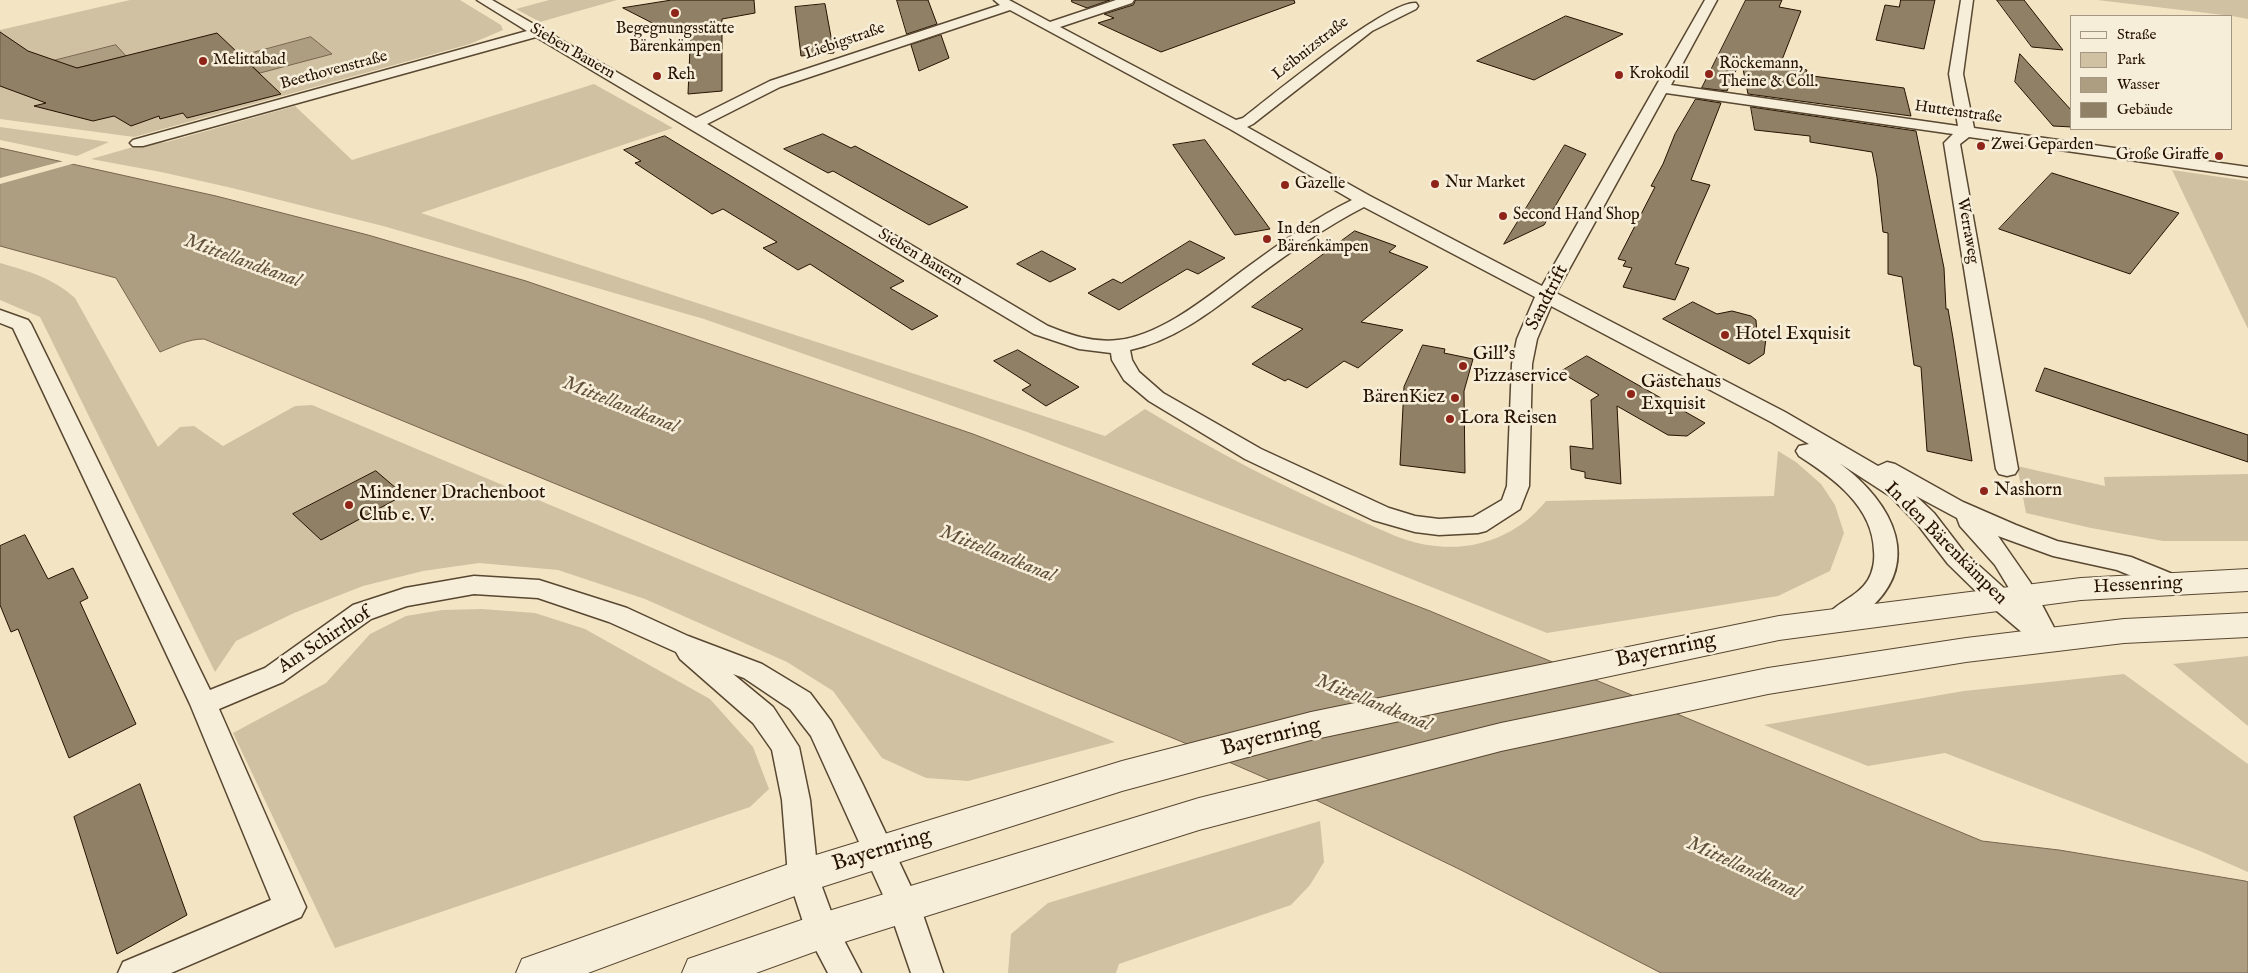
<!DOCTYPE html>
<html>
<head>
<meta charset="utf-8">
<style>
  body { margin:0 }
  #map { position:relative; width:2248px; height:973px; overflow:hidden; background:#f3e5c4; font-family:"IM FELL English",serif }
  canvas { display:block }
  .legend { position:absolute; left:2070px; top:15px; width:162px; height:115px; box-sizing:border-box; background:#f7eed9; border:1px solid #a39682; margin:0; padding:6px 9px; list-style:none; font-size:15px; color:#251200 }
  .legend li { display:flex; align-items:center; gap:10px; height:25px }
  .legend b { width:25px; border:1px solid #a39682 }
</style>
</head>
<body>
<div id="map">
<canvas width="2248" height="973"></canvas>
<ul class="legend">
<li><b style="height:6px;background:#f7eed9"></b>Straße</li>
<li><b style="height:14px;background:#d0c1a3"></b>Park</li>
<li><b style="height:14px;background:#ad9d81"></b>Wasser</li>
<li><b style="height:14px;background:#908066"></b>Gebäude</li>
</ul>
</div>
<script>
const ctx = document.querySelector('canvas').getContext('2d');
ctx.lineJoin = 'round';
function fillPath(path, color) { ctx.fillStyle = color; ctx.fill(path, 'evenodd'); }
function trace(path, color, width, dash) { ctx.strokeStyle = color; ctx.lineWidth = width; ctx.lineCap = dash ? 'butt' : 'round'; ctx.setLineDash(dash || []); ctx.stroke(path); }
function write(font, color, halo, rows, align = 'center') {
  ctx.font = font + ' "IM FELL English",serif'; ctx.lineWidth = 5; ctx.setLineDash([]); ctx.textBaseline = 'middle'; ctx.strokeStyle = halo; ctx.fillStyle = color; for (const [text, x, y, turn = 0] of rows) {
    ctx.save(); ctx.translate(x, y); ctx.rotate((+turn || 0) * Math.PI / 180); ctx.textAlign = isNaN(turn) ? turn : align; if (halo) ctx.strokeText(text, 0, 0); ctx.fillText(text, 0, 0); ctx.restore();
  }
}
const green = new Path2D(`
  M130 0H460L501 25 503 30 470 44 134 137 0 119V30Z
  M549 0H617L540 22 516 9Z
  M2097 0H2248V19L2232 16Z
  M594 84 673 128 421 213 1105 436 1145 409C1213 450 1283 487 1357 519 1382 530 1408 544 1436 546 1478 551 1520 534 1546 501L1774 496 1778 451 1796 462 1821 484 1835 505 1844 533 1830 571 1778 596 1547 633 1351 555 1027 432 704 319 383 226 232 188 161 172 91 159 140 145 167 142 295 106 352 160Z
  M0 127 109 142 77 156 0 140Z
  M2172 170 2248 181V329Z
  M0 263C28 271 53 278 75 298L158 447 180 427 194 426 223 446 295 406 312 405 1115 742 968 781 926 778 882 758 833 691 787 662 645 599 558 570 479 563 423 571 363 586 294 613 236 641 215 672 40 317 0 300Z
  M2017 466 2105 486 2104 477 2248 474V541H2163L2091 528 2026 513Z
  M482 609 535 613 585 629 710 699 753 747 769 789 750 807 335 948 233 733 326 683 370 634 406 616 442 610Z
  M2248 656V726L2173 664Z
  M2124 674 2248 764V872L2200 851 1945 753 1868 766 1764 725 1964 691Z
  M1320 821 1324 862 1310 885 1291 905 1119 964 1116 973H1008L1011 934 1048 903Z`);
const water = new Path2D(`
  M311 37 332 54 260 73 241 56Z
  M116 45 126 56 57 73 49 62Z
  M0 148 216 196 368 235 526 281 973 434 1430 611 1982 841 2059 850 2245 881 2248 882V973H1661L1461 870 1318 801 1192 746 204 339C188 339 175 346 160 352L116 278 0 246Z`);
const pier = new Path2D(`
  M67 160 79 162 0 184V178Z`);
const building = new Path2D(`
  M672 0H754L755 13 722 19V91L688 94 691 24 662 28 623 8Z
  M897 0H928L937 24 907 34Z
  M1072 0H1110L1087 8 1072 2Z
  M1136 0H1294L1295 3 1161 52 1098 23 1114 18 1104 14 1133 5Z
  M1746 0H1782L1779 7 1801 11 1780 65 1807 70 1805 75 1904 88 1911 116 1748 94 1741 59 1727 91 1702 88Z
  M1901 0H1935L1924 49 1876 40 1885 5 1899 7Z
  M1997 0H2024L2063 50 2032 47Z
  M825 4 834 53 801 56 795 7Z
  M1566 16 1623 34 1534 80 1477 61Z
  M0 32 28 51 77 68 217 33 281 94 187 118 183 113 160 119 159 116 131 126 114 116 93 121 34 106 46 103 0 86Z
  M941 35 949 58 919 71 911 45Z
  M2020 54 2072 111V127L2053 126 2015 82Z
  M1696 99 1721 103 1691 180 1710 185 1675 264 1689 268 1675 300 1623 287 1632 268 1623 266 1626 261 1618 259 1655 187 1651 186 1663 164 1675 134Z
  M1751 107 1916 131 1944 268 1946 309H1948L1953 338 1972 461 1927 451 1921 367 1914 365 1902 277 1888 274V233L1883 232 1877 177 1872 152 1810 142V136L1755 130Z
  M823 134 851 148 855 146 968 207 929 225 833 171 828 173 784 149Z
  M665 136 904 281 890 288 938 316 912 330 810 264 798 270 763 248 777 242 723 209 712 214 635 163 641 161 624 150Z
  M1205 140 1249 200 1270 229 1235 235 1173 145Z
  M1565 145 1586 154 1544 225 1504 244Z
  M2052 173 2113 192 2179 213 2130 274 1999 229Z
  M1355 231 1396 246 1389 252 1428 267 1361 322 1403 330 1358 368 1344 361 1307 388 1288 379 1285 381 1252 364 1303 329 1252 307Z
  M1190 241 1225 258 1198 274 1187 269 1119 310 1088 293 1113 279 1121 283Z
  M1042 251 1076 269 1050 282 1017 264Z
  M1693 302 1717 314 1732 311 1751 316 1756 320 1757 334 1766 338 1764 354 1749 364 1663 319Z
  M1423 345 1445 349 1444 353 1473 359 1464 391 1465 473 1400 465 1404 387Z
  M1018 350 1079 387 1046 406 1022 390 1031 385 994 361Z
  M1587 356 1705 423 1687 436 1668 435 1617 406 1621 484 1585 478V472L1571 469 1570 446 1593 449 1591 400 1599 395 1560 372Z
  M2045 368 2248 435V462L2036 391Z
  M376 471 404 495 321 540 293 514Z
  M25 535 48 579 73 568 88 598 80 602 136 724 69 758 18 629 11 632 0 605V546Z
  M140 784 187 915 117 954 74 817Z`);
const minor = new Path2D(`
  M477 0H492L696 118 770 81 1000 5 994 0H1009L1050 22 1116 0H1134L1132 3 1060 27 1236 120 1243 118C1270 97 1388 0 1416 3L1418 6 1416 9 1372 31 1253 124 1247 127 1370 196 1542 286 1705 0H1717L1671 85 1958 126 1949 74 1961 0H1973L1963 74 1974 128 2248 167V177L1969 137 1960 144 2018 469 2015 474 2007 476 1999 474 1996 469 1944 143 1953 134 1666 93 1556 293 1785 412 1878 466 1887 462 1895 464 1963 502 2016 525 2057 541 2131 557 2180 577 2183 583 2180 589 2171 592 2117 570 2053 556 1998 536 2030 582 2060 639 2056 646 2047 649 2038 646 1991 606 1948 564 1918 525 1890 496 1839 463C1894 503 1927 566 1861 616 1849 624 1842 632 1827 628L1823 621C1833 603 1857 598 1868 580 1873 572 1875 560 1874 551 1873 506 1833 478 1799 456L1796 451 1799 446 1809 444 1771 422 1551 306 1537 339 1532 364 1529 486 1520 509 1486 531 1478 533 1439 535 1415 532 1373 520 1245 459 1149 401 1124 380 1112 360 1111 353 1079 349 1034 334 536 37 143 146H133L130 143 133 140 527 31ZM1010 10 1230 129 1352 200C1315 218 1282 242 1249 266 1213 292 1164 335 1118 340 1093 343 1070 335 1048 326L707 124 780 87ZM1364 207 1535 297 1517 339 1512 364 1507 486 1502 500 1473 517 1439 519 1415 516 1389 508 1261 449 1163 393 1139 372 1132 360 1130 350C1177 340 1217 307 1255 278 1290 252 1325 227 1364 207ZM1916 496 1957 518 1960 526 1995 565 2015 598 1964 552 1934 513Z
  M0 310 28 320 31 324 210 690 265 668 353 605 405 588 474 576 539 580 627 608 688 636 762 664 810 693 831 721 863 785 920 906 943 973H911L888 906 811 736 790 709 744 678 733 674 773 707 799 747 810 800 818 876 836 925 861 973H828L806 931 788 876 782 800 772 750 753 723 680 659 676 652 609 622 538 598 474 594 407 606 371 619 283 682 219 709 306 907 301 917 171 973H118L123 962 271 900 190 704 13 328 0 323Z`);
const tertiary = new Path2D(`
  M2248 569V591L2081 600 1779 640 1311 740 1122 791 803 893 588 973H516L522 959 536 954 803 859 1122 761 1311 712 1779 616 2081 578Z
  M2248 613V637L2124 643 1966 662 1768 694 1501 751 1199 830 822 949 756 973H682L688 959 822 913 1199 798 1501 723 1768 668 1966 638 2124 619Z`);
const markers = [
  [675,13,5,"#8f2418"],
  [203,61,5,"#8f2418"],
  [1709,74,5,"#8f2418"],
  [1619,75,5,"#8f2418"],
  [657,76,5,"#8f2418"],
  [1981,146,5,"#8f2418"],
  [2219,156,5,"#8f2418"],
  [1435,184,5,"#8f2418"],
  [1285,185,5,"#8f2418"],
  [1503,216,5,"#8f2418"],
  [1267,239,5,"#8f2418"],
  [1725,335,5,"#8f2418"],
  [1463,366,5,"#8f2418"],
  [1631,394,5,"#8f2418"],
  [1455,398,5,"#8f2418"],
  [1450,419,5,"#8f2418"],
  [1984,491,5,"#8f2418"],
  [349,505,5,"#8f2418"]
];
const farPoinames = [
  ["Begegnungsstätte",675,30,"center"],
  ["Bärenkämpen",675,48,"center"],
  ["Melittabad",213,61],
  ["Röckemann,",1719,65],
  ["Theine & Coll.",1719,83],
  ["Krokodil",1629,75],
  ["Reh",667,76],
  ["Zwei Geparden",1991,146],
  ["Große Giraffe",2209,156,"right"],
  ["Nur Market",1445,184],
  ["Gazelle",1295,185],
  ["Second Hand Shop",1513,216],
  ["In den",1277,230],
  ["Bärenkämpen",1277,248]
];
const farStreetnames = [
  ["Liebigstraße",845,42,-19],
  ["Leibnizstraße",1311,49,-38],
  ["Sieben Bauern",572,52,30],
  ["Beethovenstraße",334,71,-15],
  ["Huttenstraße",1958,113,8],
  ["Werraweg",1967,231,80],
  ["Sieben Bauern",920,258,31]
];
const streetNames = [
  ["Sandtrift",1548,298,-63],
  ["In den Bärenkämpen",1945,544,45],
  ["Hessenring",2138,586,-3],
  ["Am Schirrhof",325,641,-33]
];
const poiNames = [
  ["Hotel Exquisit",1735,335],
  ["Gill's",1473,355],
  ["Pizzaservice",1473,377],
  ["Gästehaus",1641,383],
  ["Exquisit",1641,405],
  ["BärenKiez",1445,398,"right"],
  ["Lora Reisen",1460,419],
  ["Nashorn",1994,491],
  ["Mindener Drachenboot",359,494],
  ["Club e. V.",359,516]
];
const waterNames = [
  ["Mittellandkanal",242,262,20],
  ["Mittellandkanal",620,406,22],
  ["Mittellandkanal",997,555,22],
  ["Mittellandkanal",1373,704,22],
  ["Mittellandkanal",1743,869,25]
];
const nearStreetnames = [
  ["Bayernring",1666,651,-12],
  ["Bayernring",1271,738,-14],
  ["Bayernring",882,851,-17]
];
fillPath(green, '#d0c1a3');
fillPath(water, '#ad9d81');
trace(water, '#77654d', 1);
fillPath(pier, '#f3e5c4');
fillPath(building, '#908066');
trace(building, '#251200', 1);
trace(minor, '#584731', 3);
trace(tertiary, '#584731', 2);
fillPath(minor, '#f7eed9');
fillPath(tertiary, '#f7eed9');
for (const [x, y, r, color] of markers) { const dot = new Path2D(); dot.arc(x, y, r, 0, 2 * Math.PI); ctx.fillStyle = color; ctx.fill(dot); trace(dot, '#f7eed9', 2); }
write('16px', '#251200', '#f7eed9', farPoinames, 'left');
write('16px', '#251200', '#f7eed9', farStreetnames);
write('19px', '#251200', '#f7eed9', streetNames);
write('19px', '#251200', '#f7eed9', poiNames, 'left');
write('italic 20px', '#62513a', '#f7eed9', waterNames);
write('22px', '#251200', '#f7eed9', nearStreetnames);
</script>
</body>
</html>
